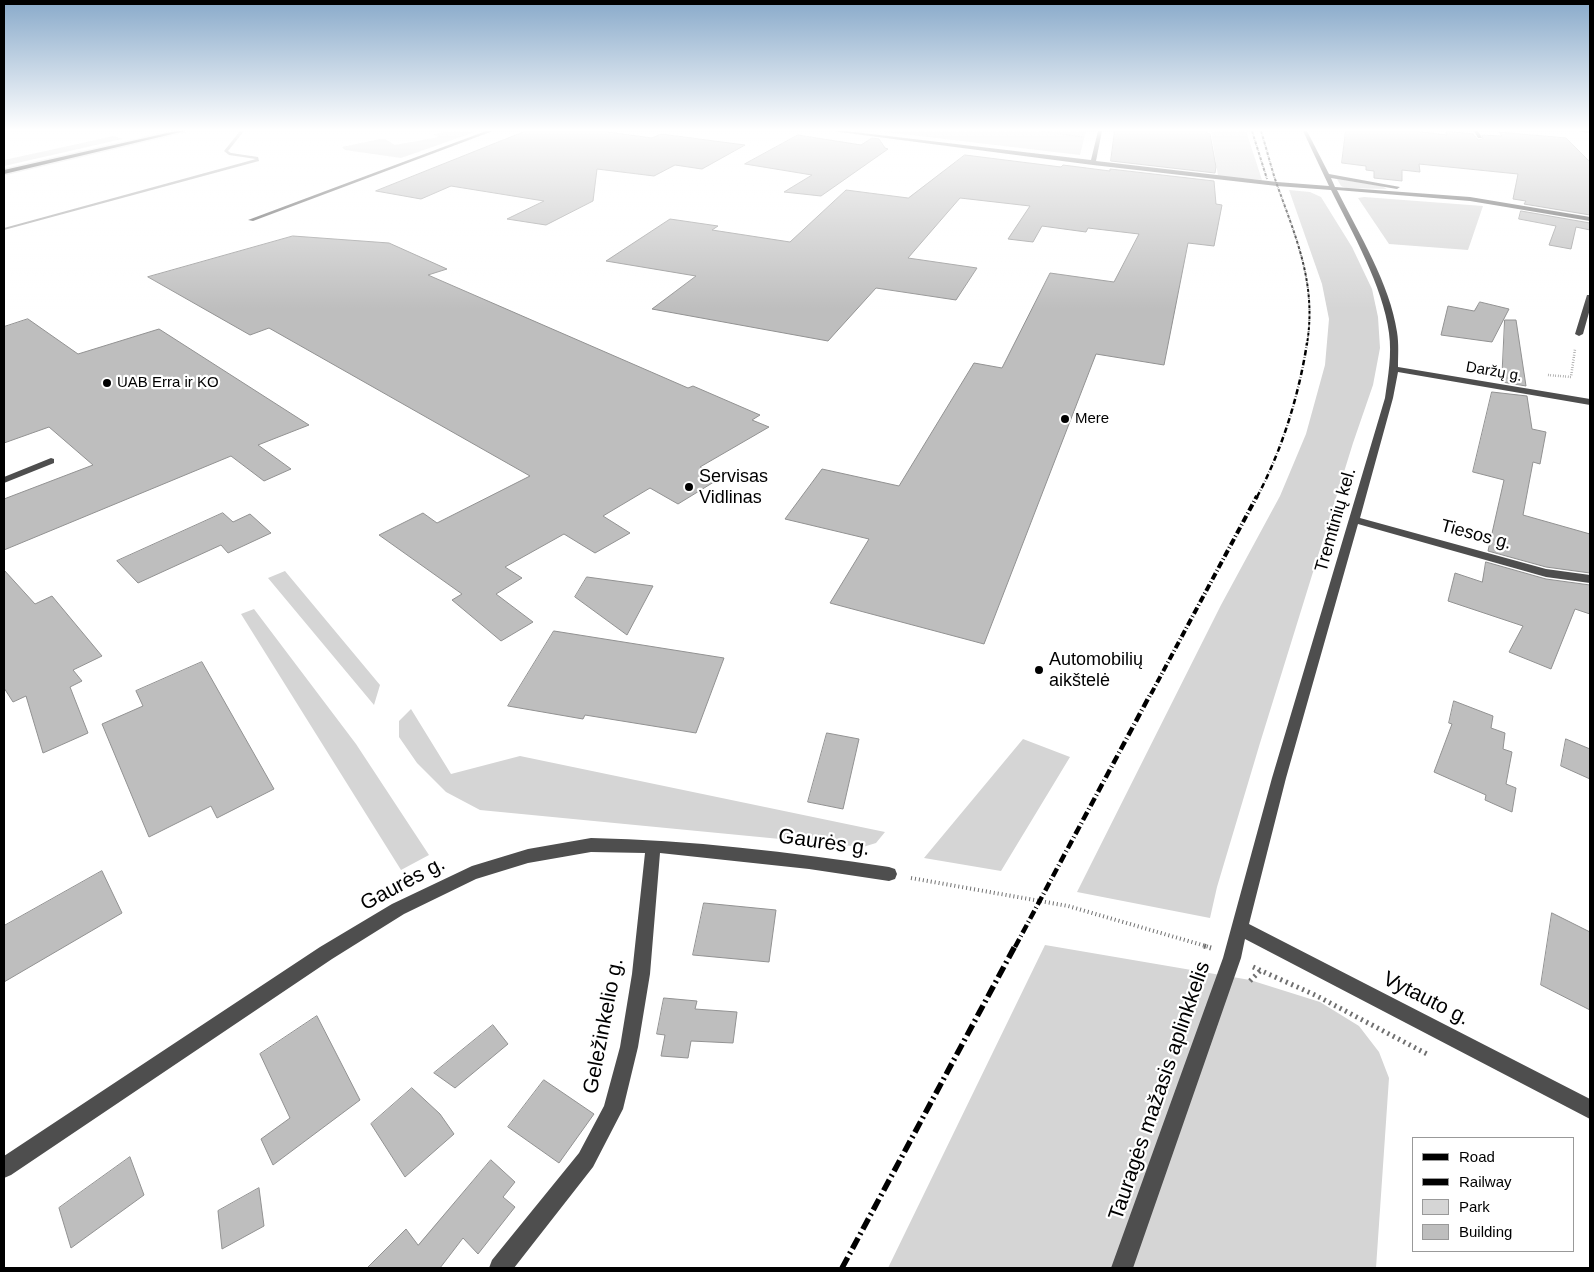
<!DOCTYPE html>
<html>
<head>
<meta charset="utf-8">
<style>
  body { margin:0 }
  #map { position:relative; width:1594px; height:1272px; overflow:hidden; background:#fff; font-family:Arial,sans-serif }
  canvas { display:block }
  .frame { position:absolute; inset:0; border:5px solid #000; pointer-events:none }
  .legend { position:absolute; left:1412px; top:1137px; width:162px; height:115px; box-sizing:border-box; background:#fff; border:1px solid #999; margin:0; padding:6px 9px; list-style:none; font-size:15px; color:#000 }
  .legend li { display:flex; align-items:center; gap:10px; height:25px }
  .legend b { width:25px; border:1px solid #999 }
</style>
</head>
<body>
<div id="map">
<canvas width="1594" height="1272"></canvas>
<div class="frame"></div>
<ul class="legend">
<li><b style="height:6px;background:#000"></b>Road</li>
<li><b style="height:6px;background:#000"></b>Railway</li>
<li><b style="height:14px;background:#d5d5d5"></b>Park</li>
<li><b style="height:14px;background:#bebebe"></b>Building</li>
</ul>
</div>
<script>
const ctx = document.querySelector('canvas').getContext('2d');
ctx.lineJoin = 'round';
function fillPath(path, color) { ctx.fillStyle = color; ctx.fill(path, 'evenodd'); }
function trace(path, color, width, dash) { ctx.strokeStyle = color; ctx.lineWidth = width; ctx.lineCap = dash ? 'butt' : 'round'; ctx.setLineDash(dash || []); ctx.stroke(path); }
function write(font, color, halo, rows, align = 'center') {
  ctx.font = font + ' Arial,sans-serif'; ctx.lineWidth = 4.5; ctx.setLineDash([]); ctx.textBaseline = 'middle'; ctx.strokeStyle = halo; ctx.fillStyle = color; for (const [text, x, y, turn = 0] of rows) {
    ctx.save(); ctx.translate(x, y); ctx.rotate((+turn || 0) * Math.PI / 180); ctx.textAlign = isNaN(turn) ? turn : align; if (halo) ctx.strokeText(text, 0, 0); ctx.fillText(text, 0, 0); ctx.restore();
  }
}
const green = new Path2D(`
  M456 131H478L401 158 345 150 342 147 380 139H385L395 145 439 137 433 134Z
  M877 131H1086L1080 155Z
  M1211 131H1246L1262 180 1218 176Z
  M114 136 122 139 4 166V160Z
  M1337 179 1382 186 1387 189 1346 188 1341 186Z
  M1289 190 1310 192 1321 197 1352 247 1372 289 1378 317 1380 348 1373 385 1353 443 1260 743 1217 887 1210 918 1077 892 1221 605 1280 496 1306 434 1325 365 1329 319 1322 284Z
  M1364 197 1483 206 1468 250 1389 244 1358 198Z
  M285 571 380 685 374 705 268 578Z
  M254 609 356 744 429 855 401 870 241 614Z
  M411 709 451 774 520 756 885 832 876 843 863 847 480 810 446 792 417 763 399 737V721Z
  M1023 739 1070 757 1001 871 924 858Z
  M1045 945 1250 980 1320 1002 1359 1026 1379 1052 1389 1078 1376 1268H888Z`);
const stream = new Path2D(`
  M240 131H244L228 151 231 153 258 157 259 161 4 230V228L256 159 229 155 224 151Z`);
const building = new Path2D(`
  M526 131H601L652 138 661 134 745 145 702 169 675 165 654 176 597 169 593 201 546 225 507 219 544 201 451 186 421 199 376 191Z
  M1115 131H1206L1207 133 1210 134 1216 167 1215 173 1111 161Z
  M1346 131H1414L1447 135 1446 131 1473 134 1478 140 1483 139 1482 135 1502 136 1499 132 1566 138 1590 162V215L1524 204 1526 201 1513 199 1518 174 1419 164 1420 172 1402 170V181L1374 178V171L1366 170V166L1342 163Z
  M798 135 861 145 872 138 879 139 885 148 888 149 821 196 784 192 812 175 745 164Z
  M965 155 1061 167 1063 165 1110 171V169L1214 181 1216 204 1222 205 1214 246 1188 243 1164 365 1096 354 984 644 830 603 869 539 785 519 822 469 899 486 974 363 1002 368 1050 273 1114 282 1139 234 1088 228 1086 232 1042 226 1033 242 1008 239 1030 206 960 198 908 258 977 268 956 300 876 288 828 341 652 309 696 276 606 261 670 219 718 226 712 230 790 242 846 190 908 198Z
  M1521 211 1590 223V230L1576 227 1571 249 1549 245 1556 226 1519 219Z
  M293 236 389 243 447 269 428 275 688 388 693 386 760 415 752 420 769 427 700 467 722 477 678 504 650 488 603 516 630 533 595 553 564 534 505 567 522 578 496 594 533 622 501 641 452 600 462 594 379 535 423 513 437 523 530 476 269 328 250 335 148 277Z
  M1480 302 1509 309 1492 342 1441 335 1448 306 1474 311Z
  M28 319 78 354 159 329 309 425 258 445 291 469 264 481 231 456 4 550V499L93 465 49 427 4 443V327Z
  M1505 320H1516L1526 386 1502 382Z
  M1492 392 1527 396 1532 429 1546 432 1540 464 1533 462 1523 515 1590 534V573L1546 567 1488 551 1504 480 1473 472Z
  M223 513 233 522 250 514 271 533 228 553 221 545 138 583 117 561Z
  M1486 562 1546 579 1590 585V614L1575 609 1551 669 1509 652 1523 626 1448 601 1455 573 1482 582Z
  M4 570 35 604 52 596 102 656 73 670 82 681 70 687 88 733 43 753 26 696 13 702 4 688Z
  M587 577 653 586 627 635 575 597Z
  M554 631 724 658 696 733 585 715 583 719 508 706Z
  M202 662 274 789 217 818 211 806 149 837 102 724 143 706 136 691Z
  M1454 701 1493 716 1491 728 1505 733 1503 749 1512 752 1506 784 1516 788 1512 812 1485 800 1486 795 1434 772 1452 724 1449 723Z
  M827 733 859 739 843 809 808 802Z
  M1566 739 1590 749V779L1561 766Z
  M102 871 122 913 4 982V926Z
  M704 903 776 910 769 962 693 955Z
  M1552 913 1590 932V1010L1541 985Z
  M664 998 697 1001 695 1009 737 1012 733 1043 691 1041 688 1058 661 1056 665 1035 657 1034Z
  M317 1016 360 1100 273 1165 261 1139 290 1118 260 1054Z
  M493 1025 508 1044 455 1088 434 1073Z
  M544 1080 594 1114 559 1163 508 1127Z
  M412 1088 440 1114 454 1134 405 1177 371 1124Z
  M130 1157 144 1195 71 1248 59 1208Z
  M491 1160 515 1182 503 1197 515 1207 478 1254 463 1238 440 1268H367L406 1229 418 1245Z
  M259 1188 264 1226 222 1249 218 1211Z`);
const pathFar3 = new Path2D(`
  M1041 131 1082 137`);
const pathFar2 = new Path2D(`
  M1548 375 1571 377 1575 349`);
const pathFar1 = new Path2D(`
  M911 878 1068 906 1209 947`);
const path = new Path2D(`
  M1204 946 1211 948
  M1253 967 1315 995 1427 1054
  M1250 981 1260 971`);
const minor = new Path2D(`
  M486 131H493L253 221 248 220Z
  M832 131H846L1091 160 1098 131H1102L1096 161 1277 182 1329 186 1303 131H1307L1329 174 1400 187 1397 189 1331 178 1335 187 1470 197 1590 217V221L1470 201 1337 190C1359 234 1390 284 1397 332 1399 344 1398 356 1398 367L1590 399V405L1398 372 1393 398 1360 518 1546 569 1590 575V583L1546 577 1358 524 1286 778 1249 924 1590 1099V1119L1245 939 1241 958 1133 1268H1111L1223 958 1272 778 1385 398C1388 376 1392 355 1389 333 1383 286 1352 232 1331 190L1277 186 1093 165Z
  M1474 131H1478L1482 138H1478Z
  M1576 131H1590V133Z
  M1587 295H1590V309L1583 334 1579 336 1575 334Z
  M51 458 54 459V463L4 483V477Z
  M591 838C691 840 790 852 889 867L895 869 897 874 895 879 889 881 809 869 660 853 650 974 638 1047 623 1109 593 1167 514 1268H489L492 1260 579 1153 604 1106 620 1047 632 974 645 853 591 852 528 863 476 879 404 914 332 959 11 1175 4 1178V1156L320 947 392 904 472 866 528 849Z`);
const major = new Path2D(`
  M176 131H185L4 174V170Z`);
const railFar4 = new Path2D(`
  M1252 131 1267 179
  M1261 131C1266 147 1270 163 1275 179 1295 236 1317 282 1307 344`);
const railFar3 = new Path2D(`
  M1257 497C1282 450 1299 395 1307 343`);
const railFar2 = new Path2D(`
  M1151 694 1257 496`);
const railFar1 = new Path2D(`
  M1015 947 1151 693`);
const rail = new Path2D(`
  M842 1268 1015 946`);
const markers = [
  [107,383,5,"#000"],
  [1065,419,5,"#000"],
  [689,487,5,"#000"],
  [1039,670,5,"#000"]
];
const farStreetnames = [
  ["Daržų g.",1494,372,10]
];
const farPoinames = [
  ["UAB Erra ir KO",117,383],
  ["Mere",1075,419]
];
const poiNames = [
  ["Servisas",699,477],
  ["Vidlinas",699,498],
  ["Automobilių",1049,660],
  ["aikštelė",1049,681]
];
const streetNames = [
  ["Tremtinių kel.",1336,520,-74],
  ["Tiesos g.",1476,535,15]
];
const nearStreetnames = [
  ["Gaurės g.",824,843,8],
  ["Gaurės g.",403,884,-28],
  ["Vytauto g.",1426,999,27],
  ["Geležinkelio g.",604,1026,-79],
  ["Tauragės mažasis aplinkkelis",1160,1091,-71]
];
fillPath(green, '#d5d5d5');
fillPath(stream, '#9c9c9c');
fillPath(building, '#bebebe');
trace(building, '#929292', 1);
trace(major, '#dbdbdb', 3);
trace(pathFar3, '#707070', 1, [0.5, 1]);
trace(pathFar2, '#707070', 2.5, [0.5, 2]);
trace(pathFar1, '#707070', 4, [1, 3]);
trace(path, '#707070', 5, [2, 4]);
fillPath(minor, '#4e4e4e');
fillPath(major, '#000');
trace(railFar4, '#000', 2, [3, 1, 0.5, 1]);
trace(railFar3, '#000', 2.5, [5.5, 2, 0.5, 2]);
trace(railFar2, '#000', 4, [7, 2.5, 1, 2.5]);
trace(railFar1, '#000', 4.5, [9, 3, 1, 3]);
trace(rail, '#000', 5.5, [12, 4, 2, 4]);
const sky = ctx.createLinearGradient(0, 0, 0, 309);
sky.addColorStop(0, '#89aaca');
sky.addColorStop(0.42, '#fff');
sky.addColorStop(1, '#ffffff00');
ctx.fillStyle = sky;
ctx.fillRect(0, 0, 1594, 309);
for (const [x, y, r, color] of markers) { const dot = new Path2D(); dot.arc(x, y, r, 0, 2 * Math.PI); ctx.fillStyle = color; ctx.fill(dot); trace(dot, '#fff', 2); }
write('15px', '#000', '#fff', farStreetnames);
write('15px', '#000', '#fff', farPoinames, 'left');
write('18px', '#000', '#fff', poiNames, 'left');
write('18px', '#000', '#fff', streetNames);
write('21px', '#000', '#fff', nearStreetnames);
</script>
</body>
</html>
